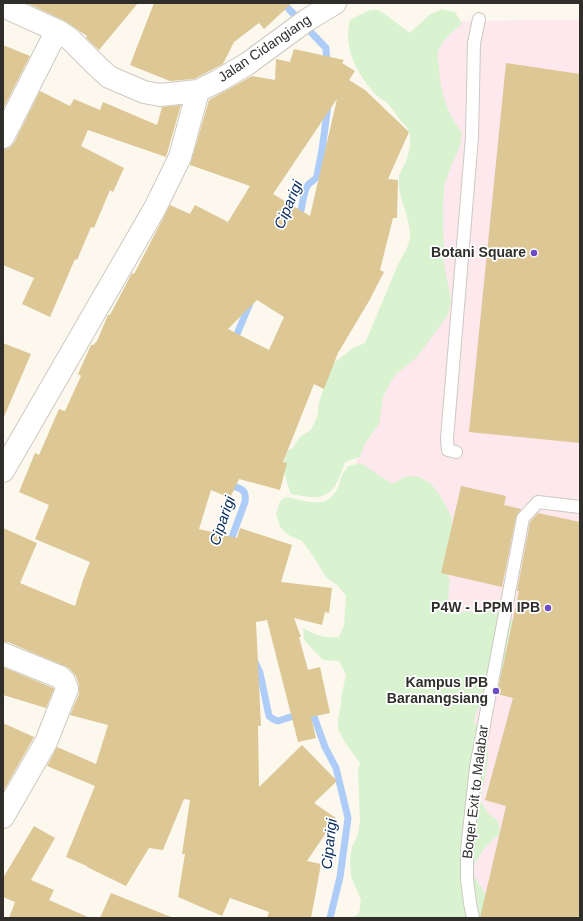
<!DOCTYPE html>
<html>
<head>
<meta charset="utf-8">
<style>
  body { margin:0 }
  #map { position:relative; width:583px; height:921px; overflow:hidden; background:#fcf8ee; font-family:Arial,sans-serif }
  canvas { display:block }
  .frame { position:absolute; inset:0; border:4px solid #302e2b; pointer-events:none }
</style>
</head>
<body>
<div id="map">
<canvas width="583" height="921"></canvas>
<div class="frame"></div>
</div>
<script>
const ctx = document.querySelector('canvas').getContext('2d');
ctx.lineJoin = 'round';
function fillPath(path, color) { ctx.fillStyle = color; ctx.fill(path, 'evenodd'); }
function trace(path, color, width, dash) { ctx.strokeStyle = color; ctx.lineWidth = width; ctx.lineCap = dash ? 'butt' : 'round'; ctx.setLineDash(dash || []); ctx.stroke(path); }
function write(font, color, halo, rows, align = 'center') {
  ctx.font = font + ' Arial,sans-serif'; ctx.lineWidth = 3.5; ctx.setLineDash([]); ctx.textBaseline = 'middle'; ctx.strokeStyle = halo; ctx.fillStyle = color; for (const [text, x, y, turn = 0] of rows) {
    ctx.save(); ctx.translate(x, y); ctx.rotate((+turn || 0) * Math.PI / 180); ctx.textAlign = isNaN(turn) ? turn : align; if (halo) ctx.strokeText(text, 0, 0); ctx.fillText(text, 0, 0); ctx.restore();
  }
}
const education = new Path2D(`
  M580 20V918H468L356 463 377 399 434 310 448 135 409 36 458 21Z`);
const green = new Path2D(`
  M442 9 455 12 462 24C453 31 442 40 438 51 437 56 438 62 439 67 440 92 447 113 462 133L460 146 448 174 444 187 443 212 444 263 451 301 448 315 416 358 396 374 389 385 383 397 379 424 364 445 360 457 345 462C342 470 339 479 335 486 325 502 306 497 291 494 286 479 280 465 288 450L292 449 300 437 311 430 317 417 319 403 328 375 335 362 353 348 365 343C376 318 386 292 397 267 401 257 409 248 410 237 411 216 397 198 399 178 399 172 404 167 406 161 409 153 412 140 409 132 408 127 403 123 400 120 396 114 392 108 387 103 383 99 377 97 373 92 356 71 343 47 350 20 358 16 367 9 376 10 384 11 402 28 410 33L429 15Z
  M361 463 392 484 404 477 418 476 430 483 440 495 452 518 450 544 446 569 450 581 448 594 450 606 462 612 489 611 502 613 524 628V666L488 701 477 709 474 722C497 747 486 771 480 800L488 813 498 821 500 833C487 846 477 854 472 872 480 888 492 902 502 918H351L359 914 361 900 351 876 350 860 352 847 358 835 360 820 358 771 360 763 346 744 338 729V719L341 704 342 693 346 675 339 661 323 660 304 640 303 628C317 636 324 638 339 637L344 625 346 596 338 586 327 578 311 553 302 541 290 536 280 527 276 514 280 501 286 497C305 500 326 511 337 489 339 485 340 481 341 477 343 473 346 469 348 466Z`);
const stream = new Path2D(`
  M283 3 326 48 327 65
  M298 220C303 210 302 193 308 185 311 181 315 181 317 176L322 150 328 105
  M234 341 251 301
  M228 484C240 489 247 488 245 502L229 545
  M255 662 260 673 269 716 273 719 278 721 306 712 310 711 313 714 325 747 336 768 348 818 340 877 330 918`);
const building = new Path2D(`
  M27 3H138L99 50 86 38 87 36 65 21Z
  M154 3H292L264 29 259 23 234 42 223 64 194 79 170 81 130 65Z
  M3 45 30 56 3 109Z
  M294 49 344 60 342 63 355 71 349 80 365 90 409 132 388 179 398 180 397 218H393L380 270 384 272 369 301 338 353 324 389 314 384 283 462 287 463 280 490 239 479 230 498 211 490 199 529 237 538 240 528 292 545 281 582 332 588 329 613 325 612 322 625 294 618 301 637H299L308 670 320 667 330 713 311 717 316 738 298 742 267 620 256 622 261 726H258L259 787 302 745 337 781 314 803 336 818 307 861 321 864 311 918H267L269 912 230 898 222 916 178 897 185 854H182L190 800 184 799 163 850 149 848 126 886 87 867V866L66 857 95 786 47 766 57 747 96 764 108 725 70 715 79 694V685L76 676 69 668 8 642H3V528L37 543 20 583 75 606 83 580 90 562 35 539 49 505 19 492 35 453 39 455 59 409 65 411 81 376 78 374 91 345H93L97 341 108 315H110L132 273 134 274 170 205 190 214 195 205 228 222 250 186 190 165 209 100 252 76 275 80 276 59 290 62ZM337 99 310 216 273 194ZM257 300 284 317 269 350 228 329Z
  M506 63 580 74V443L469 432Z
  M40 91 70 106 74 99 100 110 103 102 157 125 162 107 181 105 166 157 88 130 81 146 124 168 113 192 110 190 94 228 91 227 77 260 75 259 50 317 22 304 34 278 3 265V149L9 148 14 143Z
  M3 343 31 354 3 419Z
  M461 486 506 496 504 505 521 509 516 517 502 587 441 573Z
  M538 513 580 522V918H480L506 806 485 800 513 698 497 694 519 591H517L530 522Z
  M3 667 53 688 54 689 46 708 3 695Z
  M3 723 34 737 3 792Z
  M34 826 55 838 31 880 54 890 49 900 90 918H9L15 902 3 897V878Z
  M111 893 171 917V918H100Z`);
const lane = new Path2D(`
  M456 452 448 450 447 439 472 137 474 43 479 19
  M473 918 470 903 467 879V850L476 767 523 518 538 502 580 507`);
const street = new Path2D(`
  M3 6 58 31 70 39 97 66 109 77 144 92 160 95 198 91 218 81 247 64 307 20 335 3
  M3 137 50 44 58 31
  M3 471 155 208 180 157 198 91
  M3 654 60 677 64 681 67 689 46 742 3 817`);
const markers = [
  [534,253,4,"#6c4bc4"],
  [548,608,4,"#6c4bc4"],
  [496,691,4,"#6c4bc4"]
];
const streetNames = [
  ["Jalan Cidangiang",265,49,-34],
  ["Boqer Exit to Malabar",476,792,-83]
];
const poiNames = [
  ["Botani Square",526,253],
  ["P4W - LPPM IPB",540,608],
  ["Kampus IPB",488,683],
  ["Baranangsiang",488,699]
];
const waterNames = [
  ["Ciparigi",289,205,-67],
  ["Ciparigi",223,521,-71],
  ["Ciparigi",330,844,-84]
];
fillPath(education, '#fde8ed');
fillPath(green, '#d9f2d0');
trace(stream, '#aeccf8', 7);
fillPath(building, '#dcc795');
trace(lane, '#cdc9c0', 14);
trace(street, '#cdc9c0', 24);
trace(lane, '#fff', 12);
trace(street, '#fff', 22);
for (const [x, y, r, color] of markers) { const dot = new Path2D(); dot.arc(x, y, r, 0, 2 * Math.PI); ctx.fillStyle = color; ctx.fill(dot); trace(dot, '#fff', 1.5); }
write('14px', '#302e2b', '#fff', streetNames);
write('bold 14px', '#302e2b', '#fff', poiNames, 'right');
write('italic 15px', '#05295c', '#fff', waterNames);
</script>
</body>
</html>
